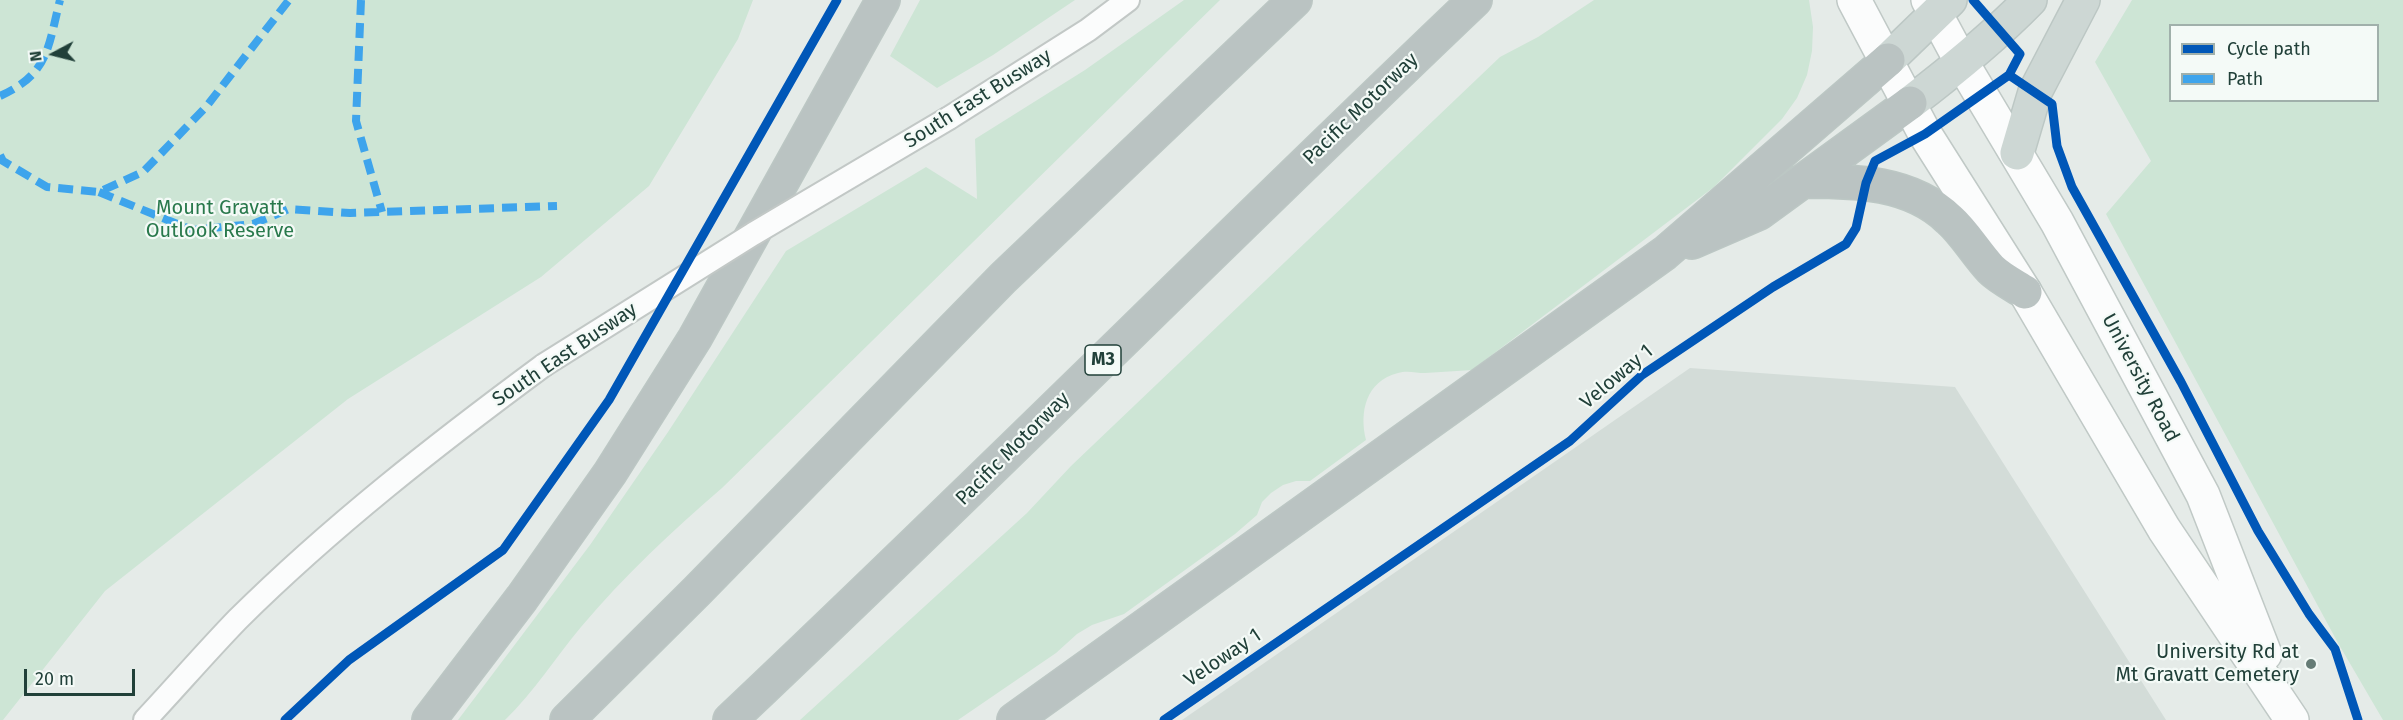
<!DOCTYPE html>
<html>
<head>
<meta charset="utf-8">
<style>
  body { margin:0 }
  #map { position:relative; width:2403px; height:720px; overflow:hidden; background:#e5ebe8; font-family:"Fira Sans",sans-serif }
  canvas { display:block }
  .legend { position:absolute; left:2169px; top:24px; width:210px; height:78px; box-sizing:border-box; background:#f4faf7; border:2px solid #a0b0ab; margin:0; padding:8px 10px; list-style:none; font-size:18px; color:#214039 }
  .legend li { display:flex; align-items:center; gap:12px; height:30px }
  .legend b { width:30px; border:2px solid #a0b0ab }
  .north { position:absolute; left:24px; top:24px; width:60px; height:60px; -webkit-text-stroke:4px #f4faf7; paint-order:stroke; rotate:263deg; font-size:16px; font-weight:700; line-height:24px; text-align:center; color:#214039 }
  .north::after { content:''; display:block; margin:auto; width:21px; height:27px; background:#214039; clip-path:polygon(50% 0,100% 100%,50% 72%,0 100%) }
  .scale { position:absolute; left:24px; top:669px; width:111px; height:27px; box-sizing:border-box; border:3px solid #214039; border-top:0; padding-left:8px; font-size:18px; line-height:21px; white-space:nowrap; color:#214039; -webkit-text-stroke:4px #f4faf7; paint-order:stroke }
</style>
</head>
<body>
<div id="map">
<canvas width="2403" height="720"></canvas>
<ul class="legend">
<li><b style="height:8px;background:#0057b8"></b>Cycle path</li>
<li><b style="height:8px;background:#3ea4ec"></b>Path</li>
</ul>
<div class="north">N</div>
<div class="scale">20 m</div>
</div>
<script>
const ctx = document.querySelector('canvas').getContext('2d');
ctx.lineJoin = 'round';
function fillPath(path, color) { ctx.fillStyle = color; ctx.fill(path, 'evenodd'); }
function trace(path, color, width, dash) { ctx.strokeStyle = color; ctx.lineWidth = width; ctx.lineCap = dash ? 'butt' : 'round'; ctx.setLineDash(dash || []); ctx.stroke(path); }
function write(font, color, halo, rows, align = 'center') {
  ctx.font = font + ' "Fira Sans",sans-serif'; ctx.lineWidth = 4.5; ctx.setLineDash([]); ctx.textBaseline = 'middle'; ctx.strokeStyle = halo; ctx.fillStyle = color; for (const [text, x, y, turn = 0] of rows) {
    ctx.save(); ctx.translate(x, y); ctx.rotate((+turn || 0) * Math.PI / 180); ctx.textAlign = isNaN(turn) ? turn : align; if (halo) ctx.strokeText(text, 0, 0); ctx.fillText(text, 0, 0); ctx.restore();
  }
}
const built = new Path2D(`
  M1690 368 1955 387 2166 720H1182Z`);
const green = new Path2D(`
  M0 0H753L738 39 649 186 541 277 348 399 105 591 3 720H0Z
  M920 0H1075L993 55 937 88 890 56Z
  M1184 0H1220L722 488C672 531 624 576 581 627 555 658 534 692 505 720H458L590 545 668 432 786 251 926 167 977 199 975 139 1085 70Z
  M1594 0H1809L1813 27 1812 51 1807 75 1797 98 1782 119 1714 187 1472 370C1457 371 1441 372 1425 373 1416 373 1407 370 1398 373 1366 381 1359 412 1366 440L1310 481H1296L1283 485 1271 493 1262 502 1257 515 1235 534 1124 614 1092 625 1077 634 1056 653 958 720H800L1027 513 1071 466 1500 57 1538 37Z
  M2132 0H2403V720H2383L2338 643 2106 214 2151 161 2095 62ZM2170 26H2378V100H2170Z`);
const lane = new Path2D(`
  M949 118 1088 30 1128 0
  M145 720C176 687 206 652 238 619 332 526 437 444 544 365`);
const secondary = new Path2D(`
  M1854 0 1925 134 2025 292 2164 529 2292 720
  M1928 0 1962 63 2057 222 2203 495 2265 654`);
const primary = new Path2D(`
  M1888 60 1950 0
  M1910 103C1952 71 1993 38 2030 0
  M2017 153 2035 92 2083 0`);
const highway = new Path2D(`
  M1806 181C1855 181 1911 182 1949 219 1965 233 1976 253 1991 269 2000 278 2014 285 2025 292
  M1692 242 1759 213 1910 103
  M429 720 522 598 610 473 695 338 883 0
  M567 720 697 591 1003 278 1295 0
  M730 720C981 483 1225 238 1475 0
  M1014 720 1665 253 1888 60`);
const laneBridge = new Path2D(`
  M544 365 753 234 949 118`);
const quiet = new Path2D(`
  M361 0 356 121 382 212
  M0 96C49 74 48 47 60 0
  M0 155 3 161 47 187 99 192 143 172 206 107 289 0
  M99 192 192 230 253 224 289 209 350 213 557 206`);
const cycleway = new Path2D(`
  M2009 75 2052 104 2057 146 2072 187 2181 382 2258 531 2309 614 2335 649 2358 720
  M285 720 349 660 503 550 609 400 837 0
  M1164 720 1570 441 1642 375 1773 287 1846 244 1856 228 1866 183 1875 161 1925 134 2009 75 2020 54 1973 0`);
const markers = [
  [2311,664,6,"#667c76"]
];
const shields = [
  [1103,360,36]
];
const shieldNames = [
  ["M3",1103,360]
];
const streetNames = [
  ["South East Busway",978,99,-32],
  ["Pacific Motorway",1361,109,-44],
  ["South East Busway",565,355,-34],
  ["Veloway 1",1617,377,-40],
  ["University Road",2140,378,62],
  ["Pacific Motorway",1013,449,-45],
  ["Veloway 1",1223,658,-34]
];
const parkNames = [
  ["Mount Gravatt",220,208],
  ["Outlook Reserve",220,231]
];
const poiNames = [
  ["University Rd at",2299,652],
  ["Mt Gravatt Cemetery",2299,675]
];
fillPath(built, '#d3dcd8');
fillPath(green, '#cde5d5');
trace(lane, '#c2c8c6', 26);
trace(secondary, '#c0c9c6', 36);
trace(primary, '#bcc7c4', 36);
trace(highway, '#bcc7c4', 36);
trace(lane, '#fbfcfc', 22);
trace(secondary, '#fbfcfc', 33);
trace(primary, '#cdd7d4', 33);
trace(highway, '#bac3c2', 33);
trace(laneBridge, '#c2c8c6', 26, []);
trace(laneBridge, '#fbfcfc', 22);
trace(quiet, '#3ea4ec', 8, [15, 8]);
trace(cycleway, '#0057b8', 9);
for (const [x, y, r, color] of markers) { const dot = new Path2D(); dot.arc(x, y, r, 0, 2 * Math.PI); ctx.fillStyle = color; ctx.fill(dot); trace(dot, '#f4faf7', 2); }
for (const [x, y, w] of shields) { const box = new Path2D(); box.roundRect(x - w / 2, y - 15, w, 30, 4.5); ctx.fillStyle = '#f4faf7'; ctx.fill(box); trace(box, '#214039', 1.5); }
write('bold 18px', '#214039', null, shieldNames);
write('20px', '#214039', '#f4faf7', streetNames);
write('20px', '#29794c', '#f4faf7', parkNames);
write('20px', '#214039', '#f4faf7', poiNames, 'right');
</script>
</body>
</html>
